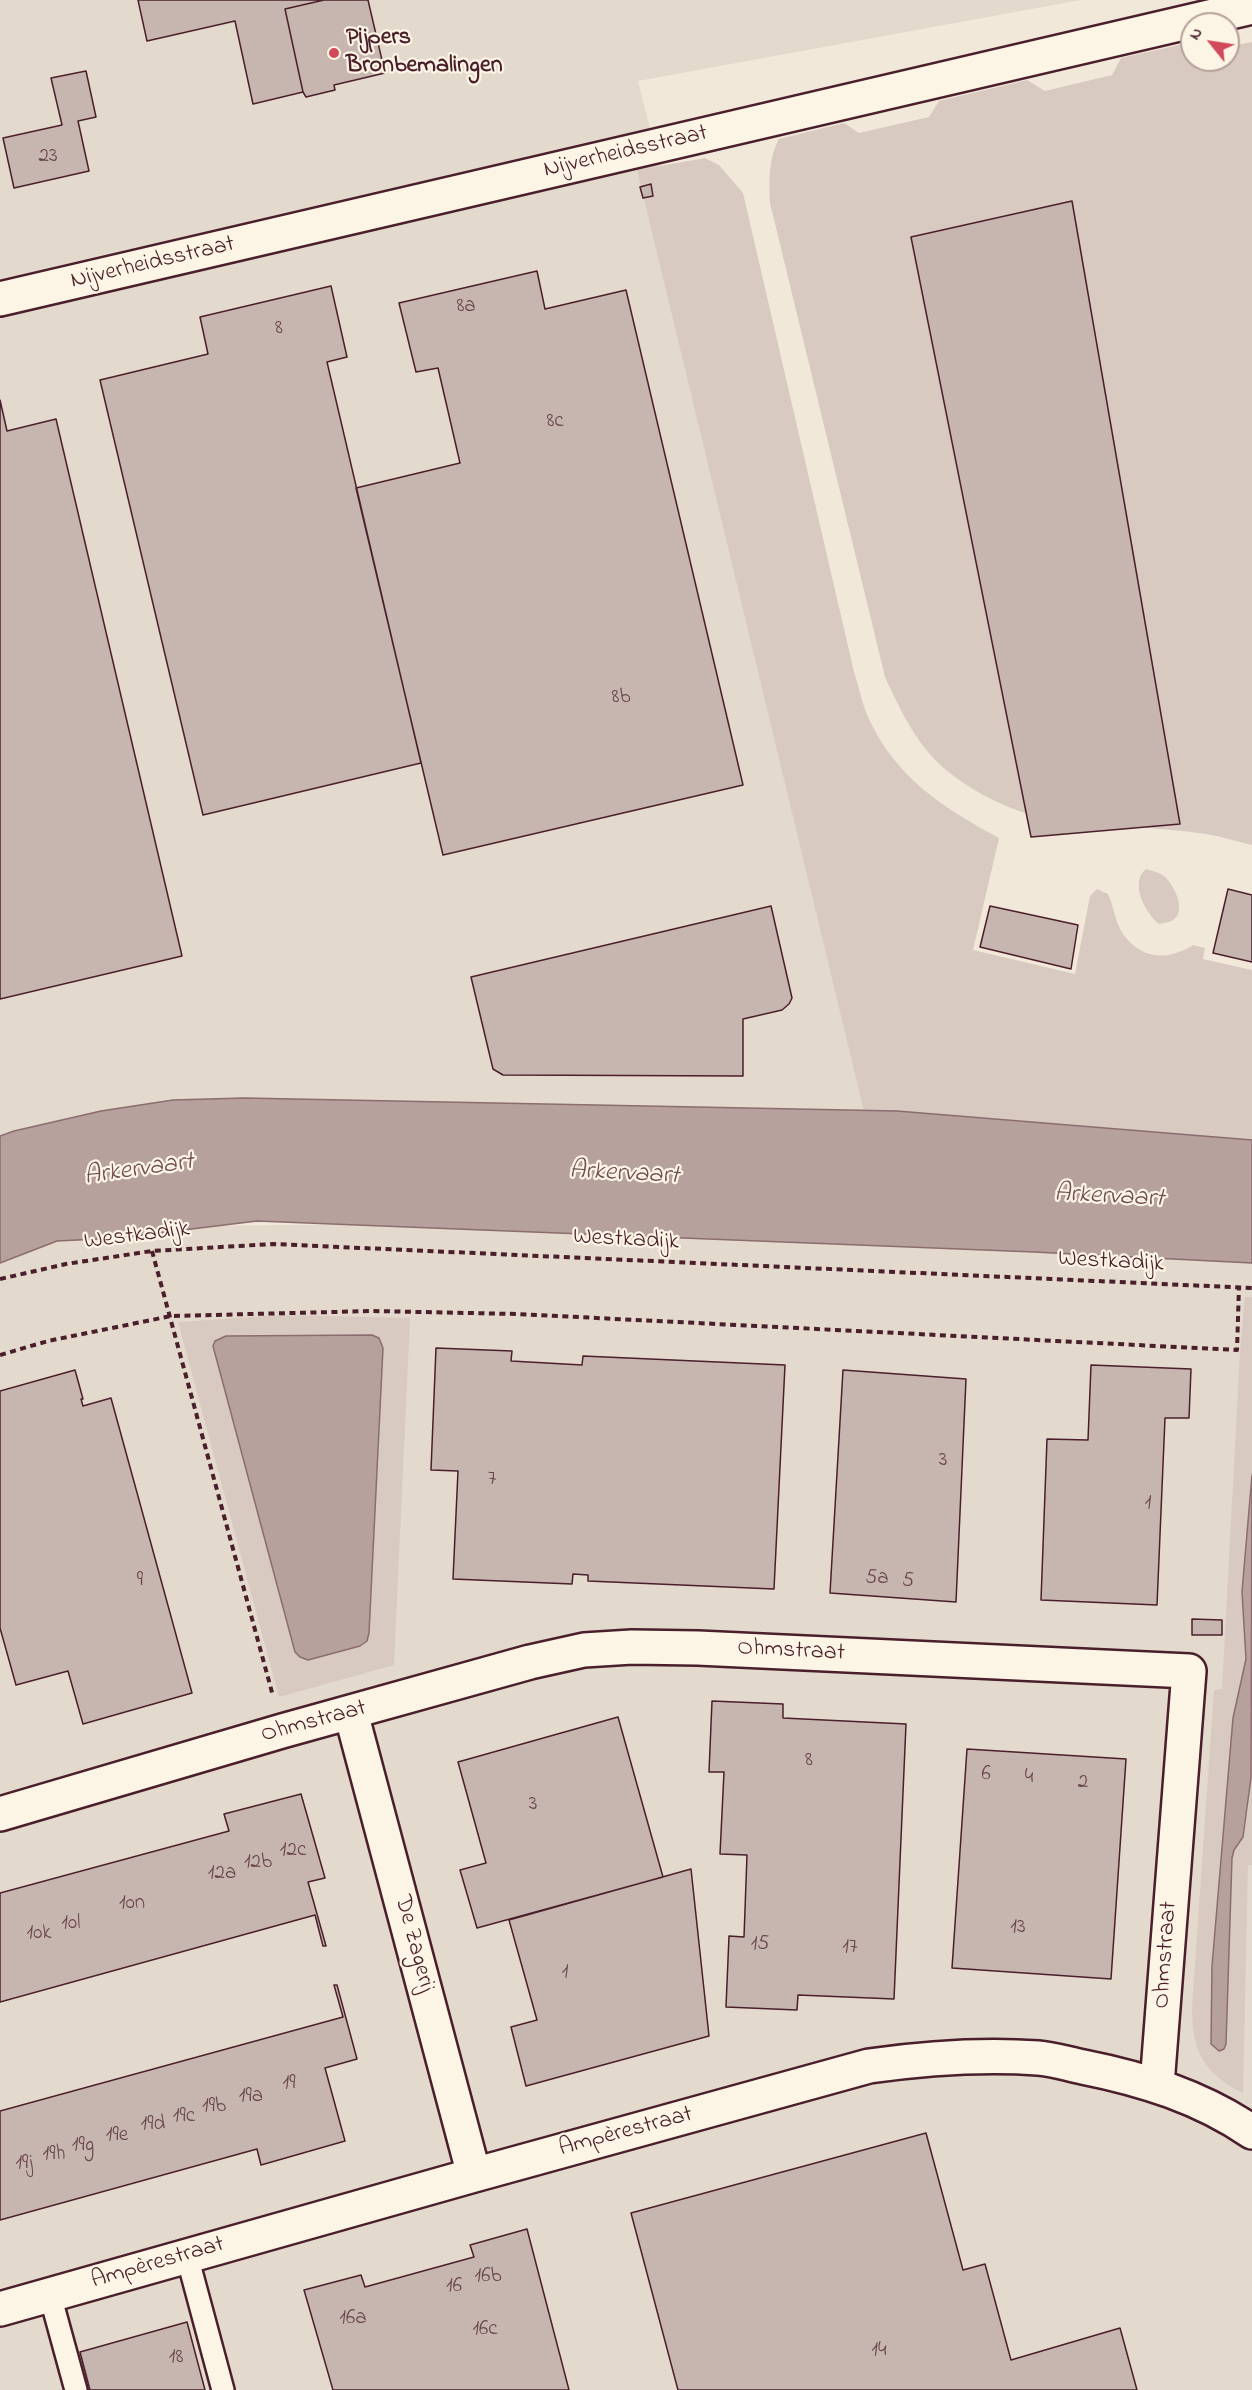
<!DOCTYPE html>
<html>
<head>
<meta charset="utf-8">
<style>
  body { margin:0 }
  #map { position:relative; width:1252px; height:2390px; overflow:hidden; background:#f1e8da; font-family:"Indie Flower",sans-serif }
  canvas { display:block }
  .north { position:absolute; left:1180px; top:12px; width:60px; height:60px; box-sizing:border-box; background:#fcf5e5; border:2px solid #b59f9b; border-radius:50%; rotate:300deg; font-size:16px; font-weight:700; line-height:24px; text-align:center; color:#4a1f2b }
  .north::after { content:''; display:block; margin:auto; width:21px; height:27px; background:#d1495b; clip-path:polygon(50% 0,100% 100%,50% 72%,0 100%) }
</style>
</head>
<body>
<div id="map">
<canvas width="1252" height="2390"></canvas>
<div class="north">N</div>
</div>
<script>
const ctx = document.querySelector('canvas').getContext('2d');
ctx.lineJoin = 'round';
function fillPath(path, color) { ctx.fillStyle = color; ctx.fill(path, 'evenodd'); }
function trace(path, color, width, dash) { ctx.strokeStyle = color; ctx.lineWidth = width; ctx.lineCap = dash ? 'butt' : 'round'; ctx.setLineDash(dash || []); ctx.stroke(path); }
function write(font, color, halo, rows, align = 'center') {
  ctx.font = font + ' "Indie Flower",sans-serif'; ctx.lineWidth = 4.5; ctx.setLineDash([]); ctx.textBaseline = 'middle'; ctx.strokeStyle = halo; ctx.fillStyle = color; for (const [text, x, y, turn = 0] of rows) {
    ctx.save(); ctx.translate(x, y); ctx.rotate((+turn || 0) * Math.PI / 180); ctx.textAlign = isNaN(turn) ? turn : align; if (halo) ctx.strokeText(text, 0, 0); ctx.fillText(text, 0, 0); ctx.restore();
  }
}
const built = new Path2D(`
  M0 0H1081L638 81 901 1121 0 1168Z
  M810 1219 1252 1246V2390H0V1239L28 1228Z`);
const green = new Path2D(`
  M1192 42V60H1228V47L1252 42V845C1235 841 1217 835 1199 833 1149 826 1098 827 1049 819 1010 813 953 783 928 752 909 729 897 703 885 677L770 203C769 180 768 161 779 139L844 123 859 133 929 117 939 101 1027 80 1045 91 1112 75 1121 58Z
  M705 158 719 165 743 193 854 672C859 687 862 703 868 717 896 778 942 807 999 838L973 950 1075 974 1090 896 1097 889 1108 894C1114 907 1115 922 1123 934 1142 960 1168 961 1193 945L1205 948 1203 959 1252 970V1140L897 1111H864L637 170Z
  M1146 869C1152 871 1159 872 1164 876 1173 884 1184 905 1177 916 1173 922 1165 923 1159 924 1145 913 1129 882 1146 869Z
  M1245 1297H1252V1475L1242 1592 1246 1659 1233 1718 1212 1966 1211 2044 1224 2049 1232 1858C1234 1848 1242 1843 1244 1833 1251 1803 1251 1771 1252 1740V1865H1248L1243 2093C1204 2074 1192 2051 1192 2008L1214 1690 1222 1689 1240 1353Z
  M281 1315 410 1318 394 1665 279 1697 178 1322Z`);
const water = new Path2D(`
  M244 1098 897 1111 1252 1140V1263L1034 1252 257 1221 118 1238 57 1241 0 1263V1136L14 1131 101 1111 173 1100Z
  M372 1335 379 1338 383 1348 369 1633 367 1641 360 1646 308 1660 300 1657 295 1652 213 1346 215 1341 226 1336Z
  M1252 1475 1251 1778 1243 1837 1234 1850 1232 1858 1226 2044 1224 2049 1219 2051 1211 2044 1212 1966 1233 1718 1246 1659 1242 1592Z`);
const building = new Path2D(`
  M138 0H324L285 9 303 92 253 104 235 21 147 41Z
  M324 0H368L385 73 334 85 335 90 306 97 303 92 285 9Z
  M86 71 96 117 78 121 89 171 14 188 3 138 62 125 51 78Z
  M651 184 653 196 643 198 640 187Z
  M1072 201 1180 824 1031 837 911 237Z
  M537 271 545 309 626 290 743 785 443 855 356 488 460 463 438 368 416 372 399 303Z
  M331 286 347 357 327 362 421 763 203 815 100 380 208 354 200 317Z
  M0 400 7 431 56 419 182 956 0 999Z
  M1228 889 1252 895V962L1213 953Z
  M771 906 792 998 789 1004 782 1010 743 1019V1076L503 1075 493 1069 471 977Z
  M990 906 1078 925 1071 969 980 947Z
  M436 1348 512 1351 511 1361 582 1365 583 1356 785 1365 774 1589 588 1581V1575L573 1574 572 1584 453 1579 458 1471 431 1470Z
  M1091 1365 1191 1369 1189 1418H1165L1157 1605 1041 1600 1047 1439 1088 1440Z
  M75 1370 83 1399H81L83 1406 111 1398 192 1693 83 1724 68 1671 16 1685 0 1628V1391Z
  M843 1370 966 1379 956 1602 830 1593Z
  M1192 1619 1222 1620V1635H1192Z
  M712 1701 783 1704V1718L906 1724 894 1999 798 1995 797 2010 726 2007 729 1936 744 1937 747 1855 720 1854 724 1772H709Z
  M618 1717 663 1877 477 1928 460 1870 486 1863 458 1762Z
  M967 1749 1126 1759 1111 1979 952 1968Z
  M301 1794 325 1878 308 1882 326 1946H323L315 1915 0 2002V1893L229 1831 224 1814Z
  M691 1869 709 2036 526 2086 511 2027 537 2020 509 1920Z
  M334 1985H337L357 2059 325 2068 345 2141 261 2165 257 2149 0 2220V2111L343 2017Z
  M926 2133 963 2270 985 2264 1011 2360 1120 2328 1137 2390H678L631 2213Z
  M527 2229 569 2390H333L304 2290 361 2275 365 2287 474 2257 470 2245Z
  M187 2322 205 2390H90L80 2352Z`);
const path = new Path2D(`
  M152 1251 273 1696
  M0 1279 66 1264 152 1251 273 1244 1252 1288
  M0 1355 48 1341 171 1316 373 1311 517 1314 1237 1350 1239 1286`);
const lane = new Path2D(`
  M187 2256 223 2390
  M50 2295 76 2390`);
const street = new Path2D(`
  M351 1713 474 2175
  M0 1814 282 1731 530 1662 584 1650 632 1647 698 1648 1189 1671 1157 2085
  M0 2309 474 2175 869 2066C926 2058 981 2054 1038 2058 1053 2059 1068 2064 1083 2067 1143 2079 1201 2097 1252 2132`);
const secondary = new Path2D(`
  M0 299 1252 7`);
const markers = [
  [334,53,6,"#d1495b"]
];
const numberNames = [
  ["23",48,158],
  ["8a",466,308],
  ["8",279,330],
  ["8c",555,423],
  ["8b",621,699],
  ["3",943,1462],
  ["7",492,1481],
  ["1",1148,1505],
  ["5a",877,1580],
  ["9",140,1582],
  ["5",908,1583],
  ["8",809,1762],
  ["6",986,1776],
  ["4",1029,1779],
  ["2",1083,1784],
  ["3",533,1806],
  ["12c",293,1852],
  ["12b",258,1864],
  ["12a",222,1875],
  ["10n",132,1905],
  ["10l",71,1925],
  ["13",1018,1929],
  ["10k",39,1935],
  ["15",760,1946],
  ["17",850,1949],
  ["1",565,1974],
  ["19",289,2085],
  ["19a",251,2098],
  ["19b",214,2108],
  ["19c",184,2118],
  ["19d",153,2126],
  ["19e",117,2137],
  ["19g",83,2147],
  ["19h",54,2156],
  ["19j",24,2165],
  ["16b",488,2278],
  ["16",454,2288],
  ["16a",353,2320],
  ["16c",485,2331],
  ["14",879,2352],
  ["18",176,2359]
];
const poiNames = [
  ["Pijpers",346,39],
  ["Bronbemalingen",346,67]
];
const streetNames = [
  ["Nijverheidsstraat",626,153,-13],
  ["Nijverheidsstraat",153,264,-13],
  ["Westkadijk",137,1237,-7],
  ["Westkadijk",626,1241,3],
  ["Westkadijk",1111,1263,3],
  ["Ohmstraat",791,1652,3],
  ["Ohmstraat",314,1723,-15],
  ["De Zagerij",413,1944,75],
  ["Ohmstraat",1167,1955,-86],
  ["Ampèrestraat",626,2133,-15],
  ["Ampèrestraat",158,2264,-16]
];
const waterNames = [
  ["Arkervaart",139,1171,-8],
  ["Arkervaart",624,1175,3],
  ["Arkervaart",1109,1198,3]
];
fillPath(built, '#e4d9cd');
fillPath(green, '#d8cac0');
fillPath(water, '#b6a19c');
trace(water, '#8b6d6f', 1.5);
fillPath(building, '#c7b6af');
trace(building, '#4a1f2b', 1.5);
trace(lane, '#4a1f2b', 26);
trace(street, '#4a1f2b', 38);
trace(secondary, '#4a1f2b', 38);
trace(path, '#4a1f2b', 4, [6, 4.5]);
trace(lane, '#fcf5e5', 21);
trace(street, '#fcf5e5', 33);
trace(secondary, '#fcf5e5', 33);
for (const [x, y, r, color] of markers) { const dot = new Path2D(); dot.arc(x, y, r, 0, 2 * Math.PI); ctx.fillStyle = color; ctx.fill(dot); trace(dot, '#fcf5e5', 2); }
write('21px', '#69454c', null, numberNames);
write('bold 24px', '#4a1f2b', '#fcf5e5', poiNames, 'left');
write('24px', '#4a1f2b', '#fcf5e5', streetNames);
write('italic 26px', '#704c53', '#fcf5e5', waterNames);
</script>
</body>
</html>
